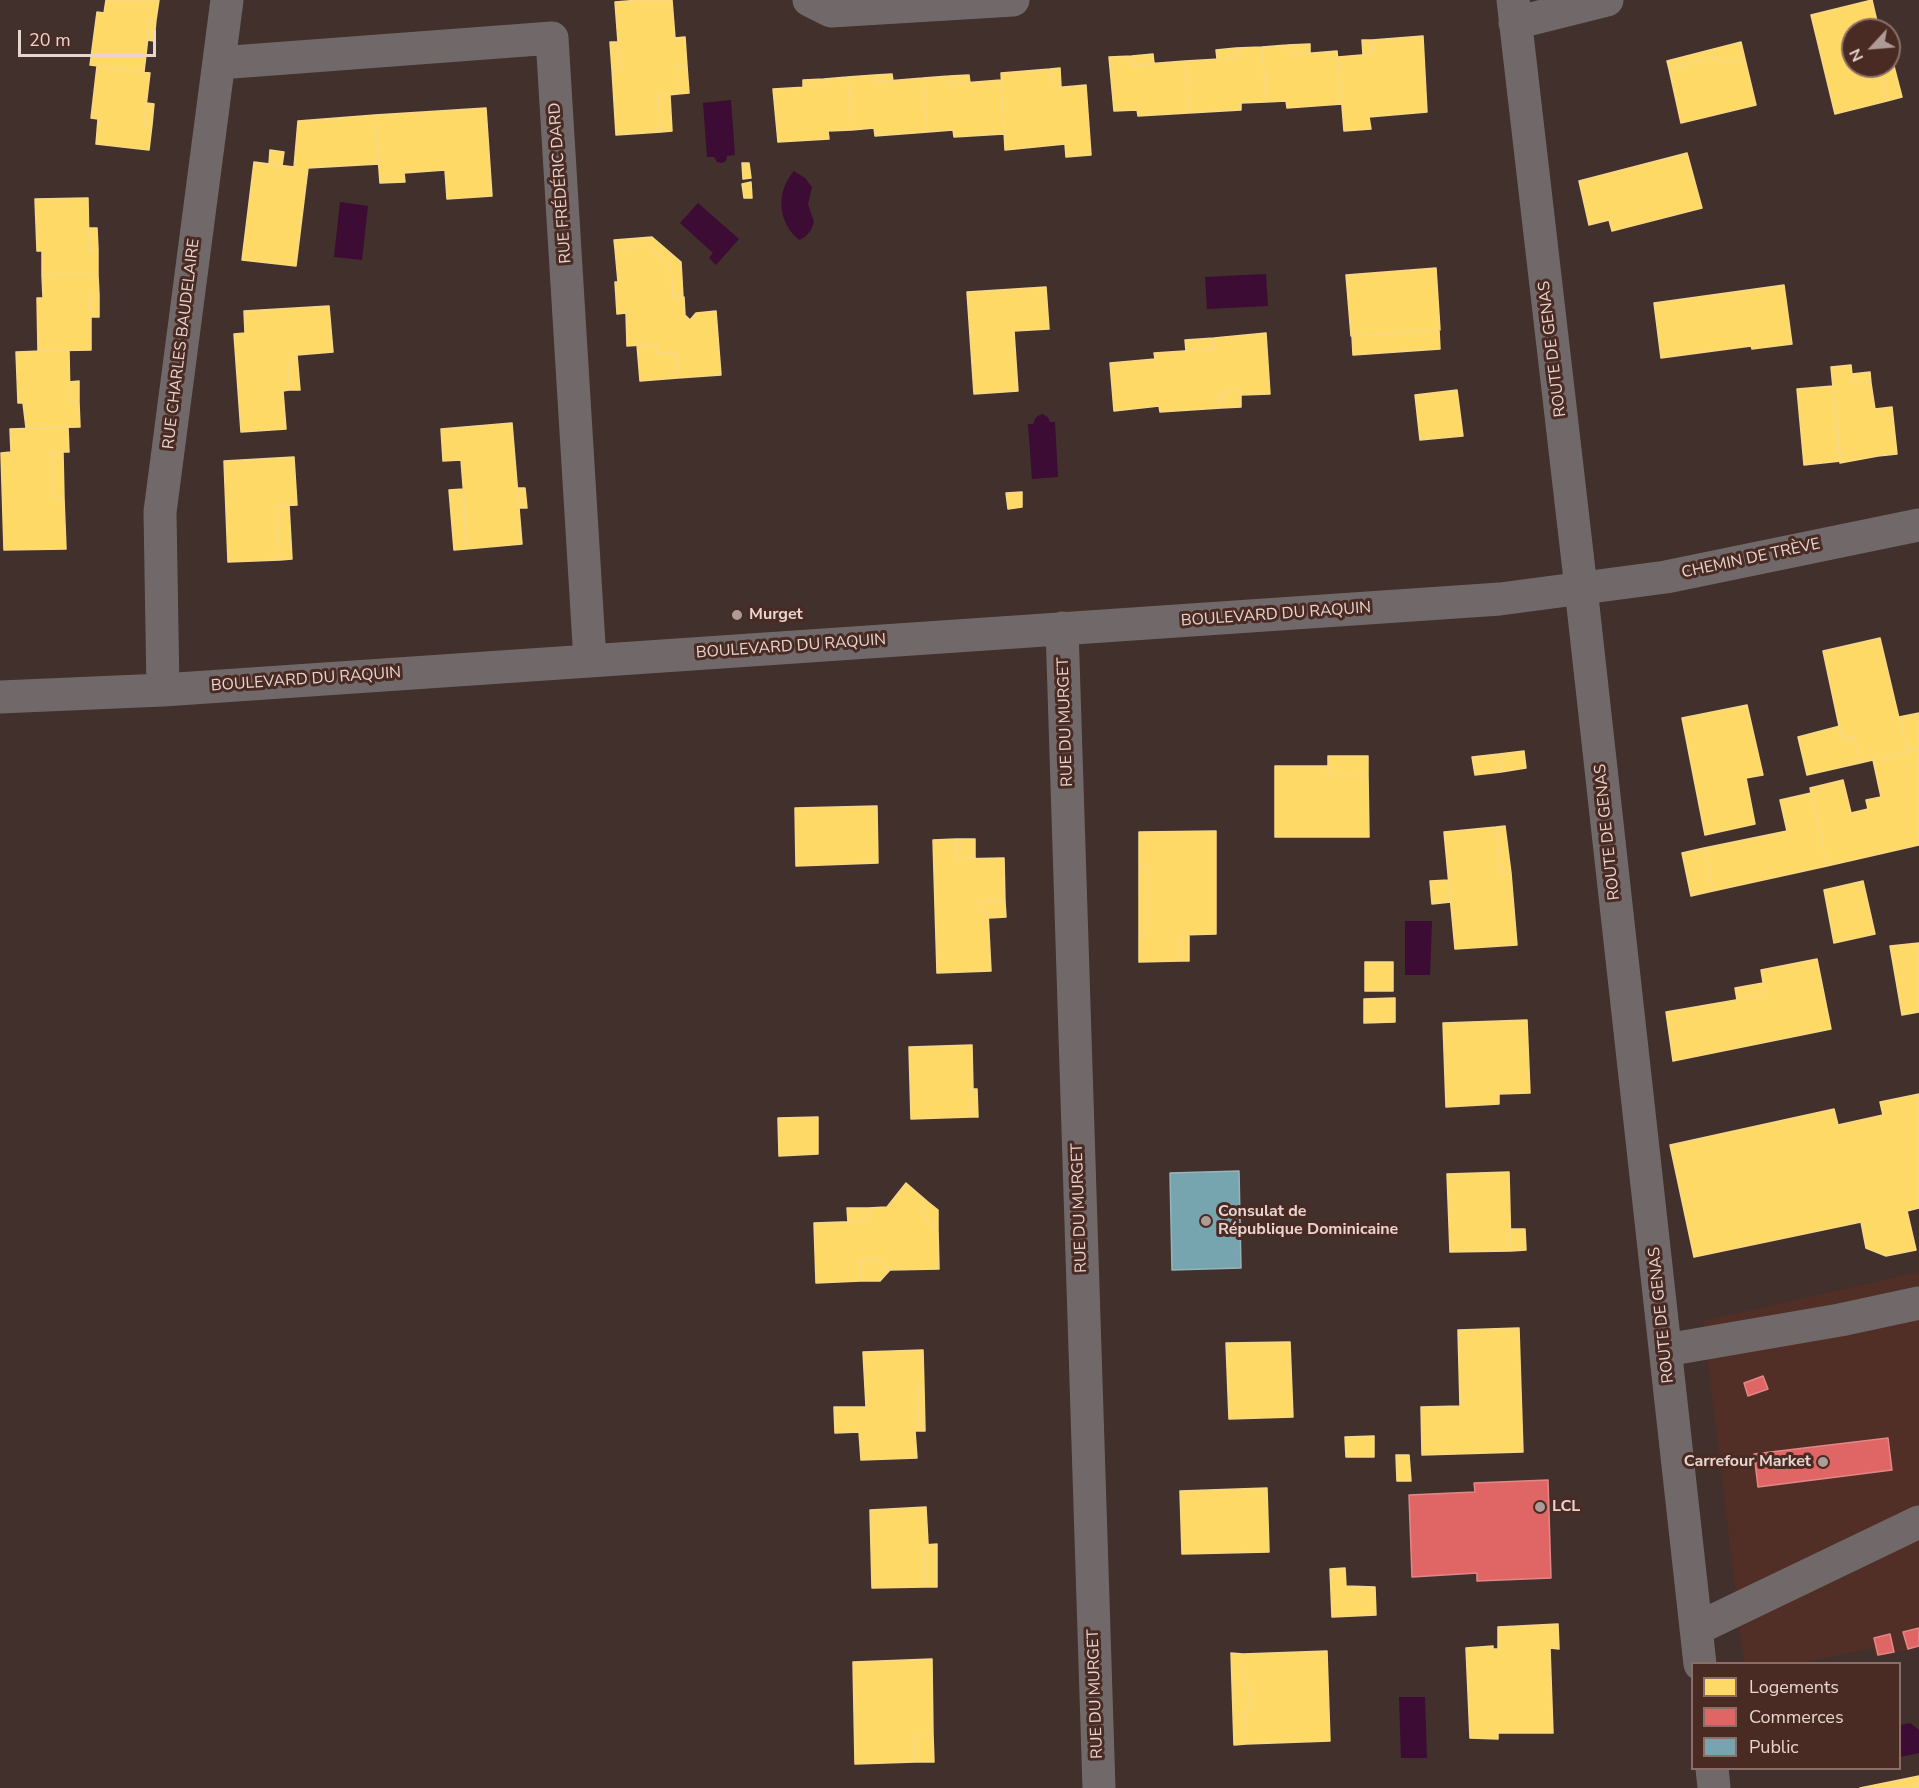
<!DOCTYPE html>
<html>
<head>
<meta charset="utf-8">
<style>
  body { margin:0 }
  #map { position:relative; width:1919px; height:1788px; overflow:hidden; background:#41302b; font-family:"Nunito Sans",sans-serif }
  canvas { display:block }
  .legend { position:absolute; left:1691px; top:1662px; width:210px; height:108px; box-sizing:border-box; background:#492b23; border:2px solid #896f68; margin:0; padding:8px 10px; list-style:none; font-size:18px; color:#e9d5d0 }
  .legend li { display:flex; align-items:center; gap:12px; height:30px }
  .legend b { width:30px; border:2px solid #896f68 }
  .north { position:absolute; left:1841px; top:18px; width:60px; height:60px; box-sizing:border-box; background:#492b23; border:2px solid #896f68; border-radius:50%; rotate:244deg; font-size:16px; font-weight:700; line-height:24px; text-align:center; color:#e9d5d0 }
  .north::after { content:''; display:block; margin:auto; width:21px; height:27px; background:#ae9b96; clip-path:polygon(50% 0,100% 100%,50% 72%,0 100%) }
  .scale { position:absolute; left:18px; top:30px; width:138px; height:27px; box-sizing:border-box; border:3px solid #e9d5d0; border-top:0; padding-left:8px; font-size:18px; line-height:21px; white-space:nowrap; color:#e9d5d0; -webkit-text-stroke:4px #492b23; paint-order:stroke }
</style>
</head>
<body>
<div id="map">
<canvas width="1919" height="1788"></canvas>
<ul class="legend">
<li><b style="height:16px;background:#ffd966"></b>Logements</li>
<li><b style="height:16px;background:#e06666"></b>Commerces</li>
<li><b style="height:16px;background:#76a5af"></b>Public</li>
</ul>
<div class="north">N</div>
<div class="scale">20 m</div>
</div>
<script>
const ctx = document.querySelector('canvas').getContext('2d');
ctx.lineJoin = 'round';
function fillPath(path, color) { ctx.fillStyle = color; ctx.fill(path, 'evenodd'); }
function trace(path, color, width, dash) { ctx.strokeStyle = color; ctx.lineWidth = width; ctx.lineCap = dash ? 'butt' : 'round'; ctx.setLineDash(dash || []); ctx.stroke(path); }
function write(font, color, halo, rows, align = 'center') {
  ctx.font = font + ' "Nunito Sans",sans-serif'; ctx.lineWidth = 6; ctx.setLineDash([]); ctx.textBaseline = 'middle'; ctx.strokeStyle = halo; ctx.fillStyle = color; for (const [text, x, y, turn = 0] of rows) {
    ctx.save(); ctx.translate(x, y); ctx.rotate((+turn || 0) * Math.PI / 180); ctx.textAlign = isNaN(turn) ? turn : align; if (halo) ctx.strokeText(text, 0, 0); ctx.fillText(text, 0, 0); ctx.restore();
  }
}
const built = new Path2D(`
  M1919 1272V1647L1875 1657 1873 1648 1803 1663H1744L1703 1321Z`);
const water = new Path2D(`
  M731 100 735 155 727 156 726 161 722 163 717 162 714 157H707L703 103Z
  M794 171 805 178 812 187 808 204 814 222 811 230 805 237 799 240C777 221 776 192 794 171Z
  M340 202 368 206 362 260 334 257Z
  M698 203 739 239 716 265 709 258 713 253 680 223Z
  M1266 274 1268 306 1207 309 1205 277Z
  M1042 414 1048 417 1050 422H1055L1058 477 1032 479 1028 424H1033L1036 417Z
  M1405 921H1432L1430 975H1405Z
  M1399 1697H1425L1427 1758H1401Z
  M1910 1723 1919 1730V1753L1900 1757V1725Z`);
const homes = new Path2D(`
  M106 0H159L156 20H150L144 72 90 65 97 12 104 13Z
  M640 0H672L675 38 685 37 687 66H677L678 94 658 96 661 132 616 135 612 70 620 69 615 2Z
  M1872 0 1879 30H1853V66H1879L1887 101 1835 114 1811 15Z
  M150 20H156L154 41 147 40Z
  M1423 36 1427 112 1369 117 1371 129 1344 131 1338 57 1373 54 1372 40Z
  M1362 40H1372L1373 54 1363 55Z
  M610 42H619L620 69 612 70Z
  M1741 42 1745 59 1718 64 1716 57 1669 69 1667 61Z
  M1310 44V53L1288 55 1287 45Z
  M1287 45 1288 55 1337 51 1342 104 1287 108 1286 101 1266 102 1262 47Z
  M1262 47 1266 102 1241 103V110L1189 113 1185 61 1237 58 1236 48Z
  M1889 47 1902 97 1887 101 1879 66H1889Z
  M1236 48 1237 58 1217 59 1216 50Z
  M1153 54 1154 64 1133 65 1132 56Z
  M1132 56 1133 65 1185 61 1189 113 1138 116 1137 110 1114 111 1109 57Z
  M1716 57 1718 64 1745 59 1756 105 1681 123 1669 69Z
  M97 66 150 73 144 124 152 125 149 150 96 144 98 119 91 118Z
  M677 66H687L689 93 678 94Z
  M1060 68 1061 87 1052 88 1050 69Z
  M1050 69 1052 88 1086 85 1091 155 1066 157 1065 144 1005 150 1001 73Z
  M892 74 893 81 875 82V75Z
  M875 75V82L923 78 928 132 875 136 874 128 852 130 847 77Z
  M969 75 970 83 950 84 949 76Z
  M949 76 950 84 1001 80 1004 134 954 137 953 130 928 132 923 78Z
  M847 77 852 130 828 131 829 139 778 142 773 89 824 86V79Z
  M824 79V86L803 87V80Z
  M670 95 672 131 661 132 658 96Z
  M147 103 154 104 152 125 144 124Z
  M486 108 492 196 447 199 445 170 404 173 405 182 380 183 375 115Z
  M375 115 379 164 308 168 296 266 242 260 254 162 294 167 298 121Z
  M270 150 284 152 282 166 269 164Z
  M1687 153 1702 208 1612 231 1609 220 1589 225 1579 181Z
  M742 163H749L751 178 743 179Z
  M751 182 752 198H744L742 184Z
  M88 198 89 250 98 249V275H42V251H37L35 199Z
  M89 228H97L98 249 89 250Z
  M652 237 681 262 683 297H673L671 266 648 246 615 249 614 240Z
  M648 246 671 266 673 297H684L685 315 690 320 696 313 716 311 721 375 678 378 676 352 657 353V344L627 346 626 313 617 314 615 282H618L615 249Z
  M1436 268 1440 330 1351 336 1346 275Z
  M42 275H98L99 295 91 296V350L38 351 37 298H43Z
  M1784 285 1792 344 1752 349 1751 346 1661 358 1654 303Z
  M1046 287 1049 329 1014 331 1018 391 974 394 967 292Z
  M99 295V317H91V296Z
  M329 306 333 352 297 355 288 366 289 390 283 391 286 429 241 432 234 334 245 333 244 311Z
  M1439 330 1440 349 1353 355 1352 336Z
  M1266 333 1270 394 1241 395V391L1220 393 1221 408 1160 412 1159 406 1114 411 1110 363 1155 359 1154 353 1215 349 1214 338Z
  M1214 338 1215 349 1186 351 1185 340Z
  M657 344V353L676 352 678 378 640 381 637 345Z
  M69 350 70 402H79L80 427 26 428 23 403H18L16 352Z
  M297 355 300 390H289L288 366Z
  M1851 365 1853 384 1871 383 1875 409 1892 407 1897 454 1878 456 1840 463 1831 367Z
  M1870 372 1871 383 1853 384 1852 374Z
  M79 381V402H70L69 382Z
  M1833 386 1841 461 1804 465 1797 389Z
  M1457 390 1463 436 1420 440 1415 395Z
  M1241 391V407L1221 408 1220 393Z
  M512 423 522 544 466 549 463 511H465L461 460 443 461 441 429Z
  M68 427 69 452H53V499L64 498 66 549 4 550 1 453 11 452 10 429Z
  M53 452H63L64 498 53 499Z
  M294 457 297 505 277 506 280 560 228 562 224 461Z
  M518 488H525L527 508H519Z
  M463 489 466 549 454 550 449 490Z
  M1022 492V507L1008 509 1006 493Z
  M289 505 292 559 280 560 277 506Z
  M1880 638 1907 752 1860 763 1854 737 1842 740 1823 651Z
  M1747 705 1763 775 1746 778 1755 824 1705 835 1682 718Z
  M1919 713V749L1907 752 1899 717Z
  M1840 726 1842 740 1854 737 1860 763 1807 775 1798 737Z
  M1919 749V845L1827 866 1810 788 1843 780 1851 813 1868 809 1866 800 1881 797 1873 760Z
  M1524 751 1526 768 1501 772 1499 754Z
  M1499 754 1501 772 1475 775 1472 757Z
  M1328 756H1368V774L1328 775Z
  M1275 766H1328V775L1368 774 1369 837H1275Z
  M1811 793 1827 866 1713 891 1704 848 1787 831 1780 800Z
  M877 806 878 863 796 866 795 808Z
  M1505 826 1511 873 1501 874 1496 827Z
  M1496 827 1501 874 1511 873 1517 945 1455 949 1444 832Z
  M1216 831V934L1181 935V961L1139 962V934L1147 933 1148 866H1139V832Z
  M956 839H975V858L956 859Z
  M956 839V859L1004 858 1005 901 979 902 980 912H988L991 971 937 973 933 840Z
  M1704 848 1713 891 1691 896 1682 853Z
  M1139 866H1148L1147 933 1139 934Z
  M1449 880 1451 902 1432 904 1430 881Z
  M1863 881 1875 934 1834 943 1824 890Z
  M1005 901 1006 917 989 918 988 912H980L979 902Z
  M1181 935H1189V961H1181Z
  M1919 943V1012L1902 1015 1890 946Z
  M1817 959 1831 1029 1673 1061 1666 1012 1765 995 1761 970Z
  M1365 962H1393V991H1365Z
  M1763 983 1765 995 1737 1000 1735 988Z
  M1395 998V1022L1364 1023V999Z
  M1527 1020 1530 1093 1499 1094V1104L1446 1107 1443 1023Z
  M972 1045 973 1089H969L971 1117 911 1119 909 1047Z
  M969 1089H977L978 1117H971Z
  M1919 1094V1208L1907 1211 1916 1250 1886 1256 1866 1248 1861 1222 1694 1257 1670 1145 1834 1109 1838 1125 1883 1115 1880 1102Z
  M818 1117V1154L779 1156 778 1118Z
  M1509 1172 1511 1251 1450 1252 1447 1174Z
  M906 1183 928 1202 919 1212 938 1229 939 1269 890 1270 878 1259 860 1260 861 1281 816 1283 814 1223 869 1221 868 1208 887 1207Z
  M928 1202 938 1210V1229L919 1212Z
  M847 1208H868L869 1221 848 1222Z
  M1525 1229 1526 1250 1511 1251 1510 1229Z
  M878 1259 890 1270 880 1281H861L860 1260Z
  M1519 1328 1523 1452 1422 1455 1421 1407 1460 1406 1458 1330Z
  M1290 1342 1293 1417 1229 1419 1226 1343Z
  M923 1350 924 1387 918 1388 919 1431H915L917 1458 861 1460 859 1432 835 1433 834 1407H866L863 1352Z
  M924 1387 925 1431H919L918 1388Z
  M1374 1436V1457H1346L1345 1437Z
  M1396 1455H1409L1411 1481H1397Z
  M1267 1488 1269 1552 1182 1554 1180 1491Z
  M926 1507 928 1544 924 1545 925 1587 872 1588 870 1510Z
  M937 1544V1587H925L924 1545Z
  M1345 1568 1346 1586 1375 1587 1376 1615 1332 1617 1330 1569Z
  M1558 1624 1559 1649 1550 1648 1553 1733H1498V1739L1470 1738 1466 1648 1493 1646V1649H1498V1627Z
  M1327 1651 1330 1741 1246 1744 1244 1711 1251 1712V1687H1244L1243 1654Z
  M1231 1653 1243 1654 1244 1687H1251V1712L1244 1711 1246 1744 1234 1745Z
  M932 1659 933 1734 914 1735 915 1762 855 1764 853 1662Z
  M933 1734 934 1762H915L914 1735Z
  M1919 1776V1788H1860Z`);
const shops = new Path2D(`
  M1763 1376 1768 1389 1748 1396 1744 1383Z
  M1888 1438 1892 1470 1758 1487 1754 1454Z
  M1548 1480 1551 1578 1477 1581V1573L1412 1577 1409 1495 1475 1492 1474 1483Z
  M1919 1628V1646L1908 1649 1903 1632Z
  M1890 1634 1894 1652 1878 1655 1874 1638Z`);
const public = new Path2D(`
  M1239 1171 1241 1268 1172 1270 1170 1173Z`);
const minor = new Path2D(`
  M809 0 831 11 1013 0
  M1513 0 1581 588 1700 1664
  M1515 23 1607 0
  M219 63 552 38 590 661
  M1062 628 1099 1788
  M163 690 160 512 227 0
  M0 697 163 690 1500 599 1666 577 1919 525
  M1666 1350 1840 1320 1919 1303
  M1696 1629 1919 1522
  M1712 1768 1714 1788`);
const markers = [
  [737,615,6,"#ae9b96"],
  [1206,1221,6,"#ae9b96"],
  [1823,1462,6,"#ae9b96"],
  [1540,1507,6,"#ae9b96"]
];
const streetNames = [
  ["RUE FRÉDÉRIC DARD",561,183,-94],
  ["RUE CHARLES BAUDELAIRE",182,344,-83],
  ["ROUTE DE GENAS",1553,349,-97],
  ["CHEMIN DE TRÈVE",1751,559,-12],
  ["BOULEVARD DU RAQUIN",1276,615,-4],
  ["BOULEVARD DU RAQUIN",791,647,-4],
  ["BOULEVARD DU RAQUIN",306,680,-4],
  ["RUE DU MURGET",1066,722,-92],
  ["ROUTE DE GENAS",1608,832,-96],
  ["RUE DU MURGET",1080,1208,-92],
  ["ROUTE DE GENAS",1662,1315,-96],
  ["RUE DU MURGET",1096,1694,-92]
];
const poiNames = [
  ["Murget",749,615],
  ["Consulat de",1218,1212],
  ["République Dominicaine",1218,1230],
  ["Carrefour Market",1811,1462,"right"],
  ["LCL",1552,1507]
];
fillPath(built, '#512f27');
fillPath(water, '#3c0c34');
fillPath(homes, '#ffd966');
trace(homes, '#f8d886', 1.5);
fillPath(shops, '#e06666');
trace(shops, '#e38786', 1.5);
fillPath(public, '#76a5af');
trace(public, '#98b3b9', 1.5);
trace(minor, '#716969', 33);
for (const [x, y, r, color] of markers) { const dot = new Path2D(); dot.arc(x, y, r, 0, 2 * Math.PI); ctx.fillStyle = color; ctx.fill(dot); trace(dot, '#492b23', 2); }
write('16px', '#e9d5d0', '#492b23', streetNames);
write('bold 16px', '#e9d5d0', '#492b23', poiNames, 'left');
</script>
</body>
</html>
